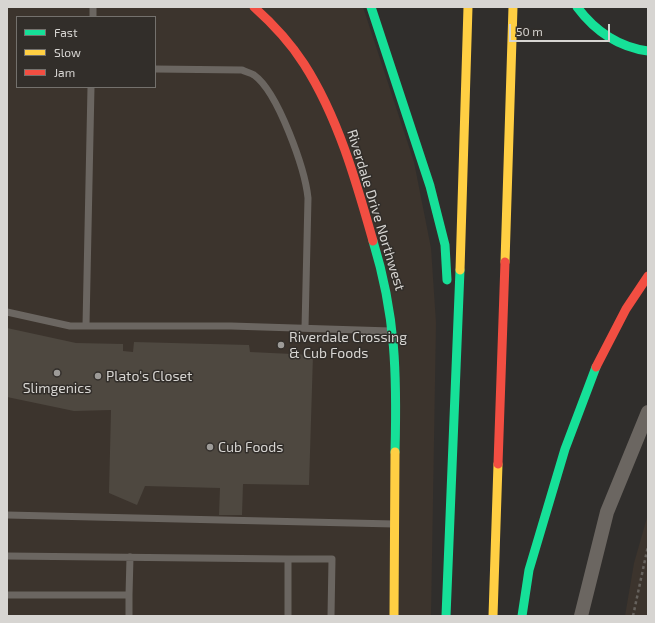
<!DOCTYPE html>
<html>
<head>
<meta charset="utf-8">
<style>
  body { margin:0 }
  #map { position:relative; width:655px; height:623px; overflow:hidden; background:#302e2c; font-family:"Exo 2",sans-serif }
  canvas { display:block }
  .frame { position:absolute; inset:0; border:8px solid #d7d5d2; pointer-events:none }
  .legend { position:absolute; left:16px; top:16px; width:140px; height:72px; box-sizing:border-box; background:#322e2a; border:1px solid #74716d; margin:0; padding:5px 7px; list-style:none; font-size:12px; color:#d7d5d2 }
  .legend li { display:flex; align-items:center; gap:8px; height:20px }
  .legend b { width:20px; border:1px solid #74716d }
  .scale { position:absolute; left:509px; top:24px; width:101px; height:18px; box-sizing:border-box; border:2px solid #d7d5d2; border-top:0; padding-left:5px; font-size:12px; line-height:14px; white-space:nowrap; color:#d7d5d2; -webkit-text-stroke:3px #322e2a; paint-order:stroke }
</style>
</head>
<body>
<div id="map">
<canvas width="655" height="623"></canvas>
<div class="frame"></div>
<ul class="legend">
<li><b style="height:5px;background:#16e098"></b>Fast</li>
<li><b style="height:5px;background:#ffcf43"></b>Slow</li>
<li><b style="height:5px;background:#f24e42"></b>Jam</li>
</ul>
<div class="scale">50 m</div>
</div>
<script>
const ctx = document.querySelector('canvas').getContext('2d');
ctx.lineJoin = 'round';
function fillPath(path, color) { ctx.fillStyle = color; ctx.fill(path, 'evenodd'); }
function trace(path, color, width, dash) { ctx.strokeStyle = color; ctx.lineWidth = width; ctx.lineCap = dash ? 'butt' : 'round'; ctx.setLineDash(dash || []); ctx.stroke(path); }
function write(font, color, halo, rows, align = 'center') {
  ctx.font = font + ' "Exo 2",sans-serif'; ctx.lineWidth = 3; ctx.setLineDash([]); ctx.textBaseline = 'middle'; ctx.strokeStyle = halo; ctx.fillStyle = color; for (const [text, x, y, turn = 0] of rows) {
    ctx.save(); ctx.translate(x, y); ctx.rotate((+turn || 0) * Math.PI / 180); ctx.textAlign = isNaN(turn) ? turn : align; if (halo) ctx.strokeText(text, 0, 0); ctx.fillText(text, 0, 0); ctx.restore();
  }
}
const built = new Path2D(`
  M7 7H363L414 162 431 248 436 323 431 616H7ZM17 17H155V87H17Z
  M648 514V616H625L634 563Z`);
const building = new Path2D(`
  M7 328 76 343 123 344V351L133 352 134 342 249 345 250 352 313 355 309 485 243 484 242 515H219L220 488 145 486 137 505 109 493 111 410 74 411 7 397Z`);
const path = new Path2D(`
  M633 616 648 546`);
const lane = new Path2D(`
  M93 17V7
  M155 69 242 70C246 72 251 73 254 75 278 92 305 169 308 198L305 328
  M7 312 70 326H231L391 331
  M86 325 91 87
  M7 515 394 524
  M7 556 288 559
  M7 595H129L130 557
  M129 616V595
  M288 616V559H332L331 616`);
const street = new Path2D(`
  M581 616 607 512 648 412`);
const fast = new Path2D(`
  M371 7 430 186 445 245 447 280
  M577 7C595 31 618 47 648 51
  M373 241C396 316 397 375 395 452
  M446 616 460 270
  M522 616 529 570 565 449 596 367`);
const slow = new Path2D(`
  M505 262 513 7
  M460 270 468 7
  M394 616 395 452
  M493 616 498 464`);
const jam = new Path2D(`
  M254 7C273 24 290 42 304 64 338 117 356 181 373 241
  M596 367 626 309 648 276
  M498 464 505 262`);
const markers = [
  [281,345,4,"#9d9b98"],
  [57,373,4,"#9d9b98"],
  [98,376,4,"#9d9b98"],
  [210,447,4,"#9d9b98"]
];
const streetNames = [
  ["Riverdale Drive Northwest",376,210,73]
];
const poiNames = [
  ["Riverdale Crossing",289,337],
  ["& Cub Foods",289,353],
  ["Plato's Closet",106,376],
  ["Slimgenics",57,388,"center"],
  ["Cub Foods",218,447]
];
fillPath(built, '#3c342d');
fillPath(building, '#4e4840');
trace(path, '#66625d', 2.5, [3, 3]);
trace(lane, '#6b6661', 7);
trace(street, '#6b6661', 14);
trace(fast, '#16e098', 9);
trace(slow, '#ffcf43', 9);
trace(jam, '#f24e42', 9);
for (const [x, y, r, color] of markers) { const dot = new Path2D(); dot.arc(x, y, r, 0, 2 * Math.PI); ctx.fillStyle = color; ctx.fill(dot); trace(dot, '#322e2a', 1.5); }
write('14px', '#d7d5d2', '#322e2a', streetNames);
write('14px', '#d7d5d2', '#322e2a', poiNames, 'left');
</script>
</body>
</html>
